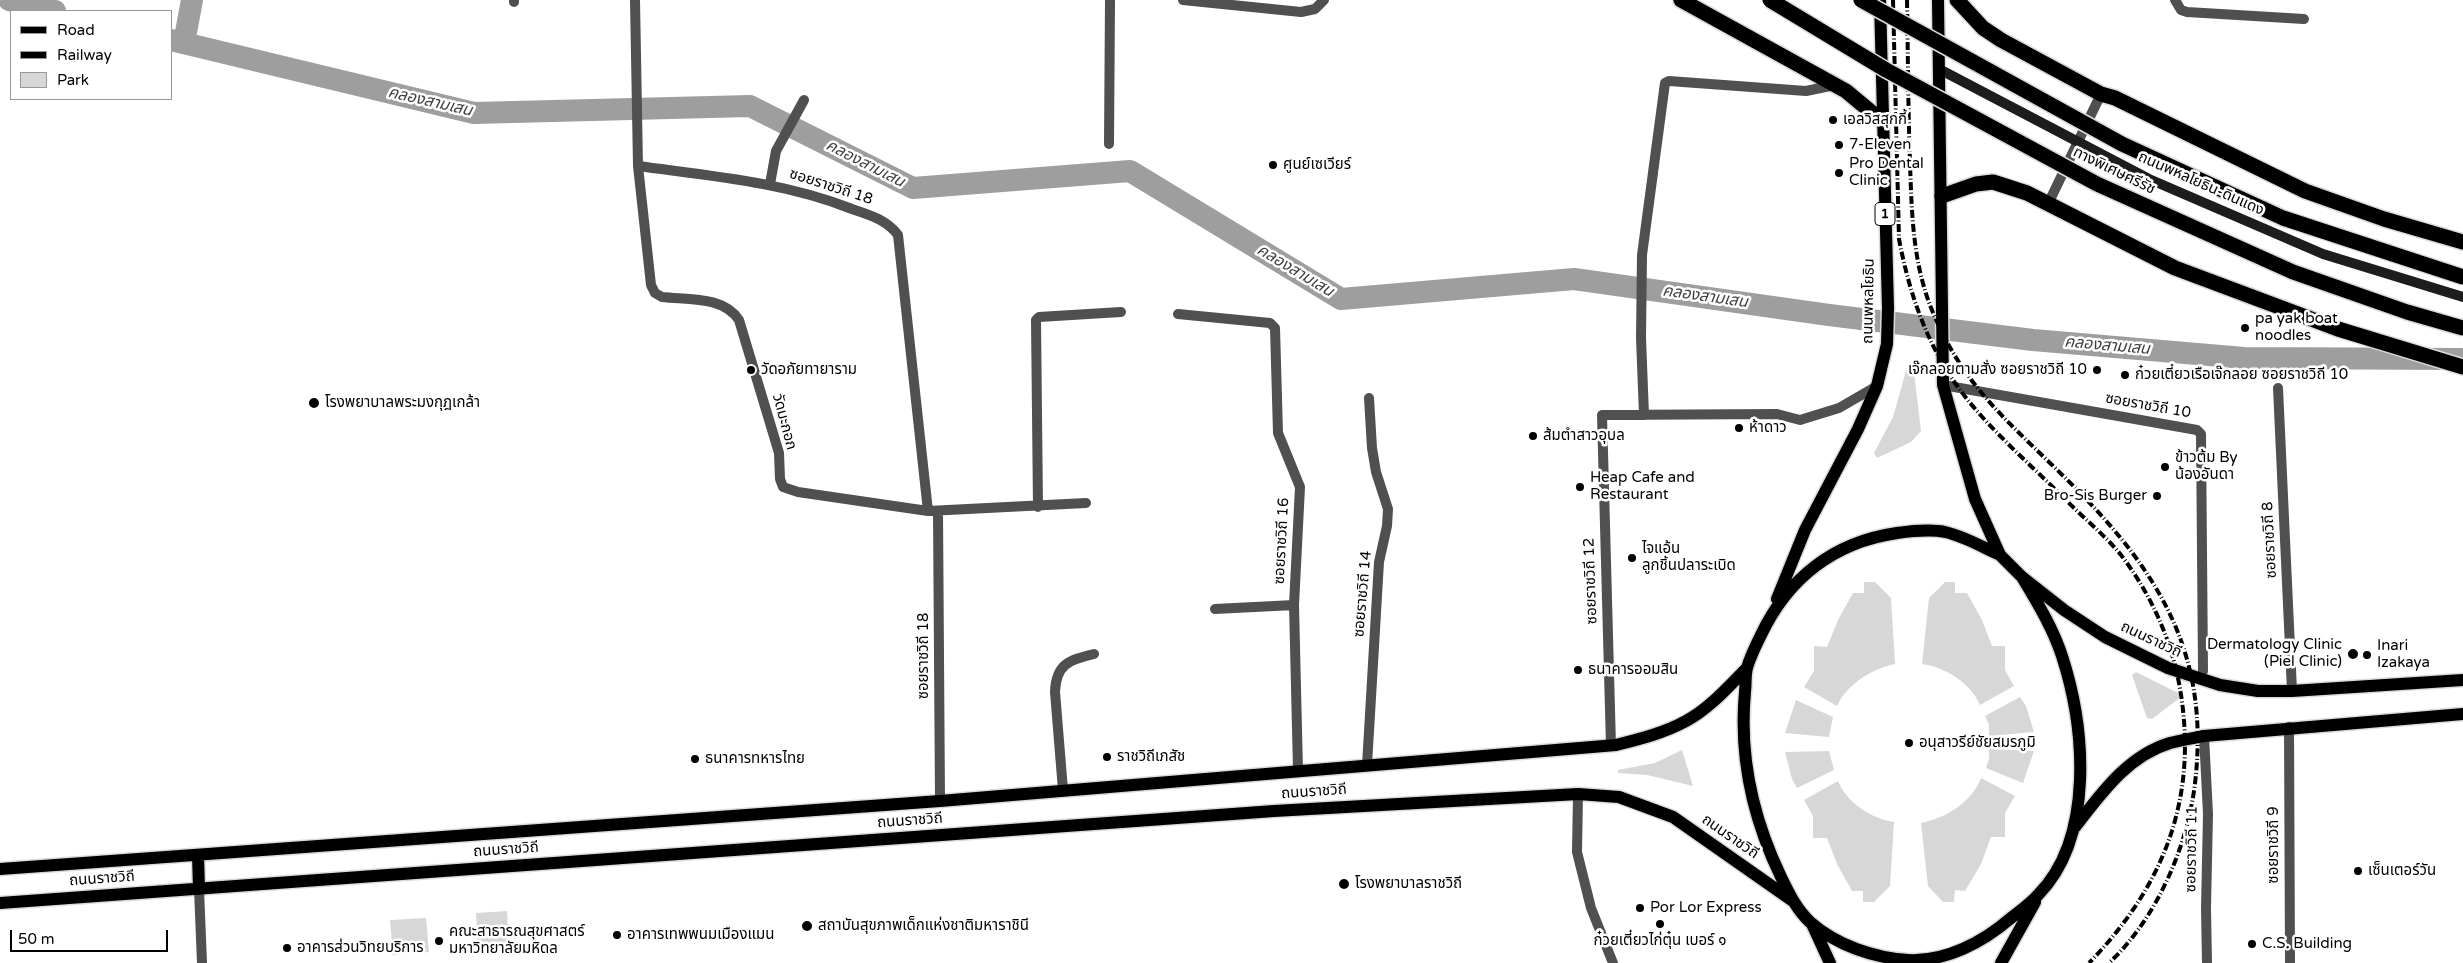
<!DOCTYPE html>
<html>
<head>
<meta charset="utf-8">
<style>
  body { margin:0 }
  #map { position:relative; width:2463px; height:963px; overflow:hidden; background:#fff; font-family:"Varela Round",sans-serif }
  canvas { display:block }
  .legend { position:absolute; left:10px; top:10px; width:162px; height:90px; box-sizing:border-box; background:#fff; border:1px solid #999; margin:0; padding:6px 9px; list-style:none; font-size:15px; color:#000 }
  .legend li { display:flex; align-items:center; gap:10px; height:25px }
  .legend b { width:25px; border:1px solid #999 }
  .scale { position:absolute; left:10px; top:930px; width:158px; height:22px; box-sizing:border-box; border:2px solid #000; border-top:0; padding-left:6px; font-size:15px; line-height:18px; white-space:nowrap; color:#000; -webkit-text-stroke:4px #fff; paint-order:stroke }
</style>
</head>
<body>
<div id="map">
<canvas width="2463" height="963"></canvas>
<ul class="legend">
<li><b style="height:6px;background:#000"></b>Road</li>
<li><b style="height:6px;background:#000"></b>Railway</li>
<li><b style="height:14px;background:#d7d7d7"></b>Park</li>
</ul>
<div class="scale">50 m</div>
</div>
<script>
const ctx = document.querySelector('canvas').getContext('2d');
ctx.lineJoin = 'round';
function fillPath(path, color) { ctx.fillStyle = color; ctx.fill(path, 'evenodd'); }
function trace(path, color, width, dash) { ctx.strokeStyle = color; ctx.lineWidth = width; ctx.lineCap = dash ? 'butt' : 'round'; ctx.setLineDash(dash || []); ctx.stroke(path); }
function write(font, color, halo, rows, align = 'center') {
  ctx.font = font + ' "Varela Round","Noto Sans Thai",sans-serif'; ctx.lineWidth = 5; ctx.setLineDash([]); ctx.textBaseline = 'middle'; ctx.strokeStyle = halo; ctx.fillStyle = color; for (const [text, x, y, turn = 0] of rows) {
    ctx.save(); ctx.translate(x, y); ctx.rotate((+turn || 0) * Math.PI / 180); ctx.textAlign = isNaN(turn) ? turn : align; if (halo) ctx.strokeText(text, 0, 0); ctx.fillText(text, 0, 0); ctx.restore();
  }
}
const green = new Path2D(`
  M1908 364H1913L1921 431 1911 442 1877 458 1874 453 1893 417Z
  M1864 582H1875L1891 598 1895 664C1872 669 1848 683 1837 706L1804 687 1814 671V646L1827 647 1838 620 1853 593H1864Z
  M1945 582H1955V593H1967L1982 620 1992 646H2005V670L2014 686 1980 705C1971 683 1945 667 1922 664L1929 598Z
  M2136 672 2180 694 2181 697 2152 719 2147 718 2132 675Z
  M2020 697 2026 706 2034 732 1989 736V725L1985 716Z
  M1796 700 1833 717 1829 737 1785 733Z
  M1989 749 2034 751 2023 783 1986 768 1989 759Z
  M1682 750 1693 786 1647 775 1618 773V770L1655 763Z
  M1829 751 1834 770 1797 788 1792 779 1785 752Z
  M1981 778 2015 796 2005 813V837H1991L1981 864 1965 891 1955 890 1954 902H1943L1928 886 1921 823C1946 818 1972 802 1981 778Z
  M1838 781C1846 802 1872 819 1894 822L1890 886 1874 902H1863V891H1852L1837 864 1827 838H1813V816L1804 800Z
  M507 911 509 945 478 947 476 913Z
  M426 918 429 952 393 955 390 920Z`);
const canal = new Path2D(`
  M9 0 55 11
  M171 40 474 113 750 106 913 188 1130 171 1341 299 1574 279 1829 315 2033 340 2244 358 2463 359
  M184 43 192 0`);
const street = new Path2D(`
  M514 0V2
  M635 0 638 166 651 285 655 293 662 297C689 300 723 296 739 320L779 453 780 479 783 487 798 492 928 511 1086 503
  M1183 0 1301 12 1315 9 1324 0
  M2175 0 2181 10 2187 12 2304 19
  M1109 144 1110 0
  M638 166C711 176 784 182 852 209 870 215 887 220 898 235L928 511
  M770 184 776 151 804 100
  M2048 204 2101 94
  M1178 314 1270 323 1275 328 1278 433 1300 487 1294 605 1298 770
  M1943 385 2197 430 2201 434 2203 671
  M2278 388 2292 691
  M1644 415 1641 338 1642 255 1665 83 1669 81 1806 91 1835 85
  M1038 507 1036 320 1039 317 1121 312
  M938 511 940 801
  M1215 609 1294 605
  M2289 727 2290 963
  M2204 736 2208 814 2206 908 2207 963
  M1611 746 1602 415 1777 414 1800 420 1839 408 1877 386
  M1367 765 1379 562 1387 526 1388 509 1376 472 1372 448 1369 398
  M1063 790 1055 692C1056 664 1069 660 1094 654
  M1578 794 1577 852 1591 908 1613 963
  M199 889 202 963`);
const secondary = new Path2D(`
  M1939 69 2149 179 2323 254 2463 297`);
const primary = new Path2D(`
  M1938 0 1943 385 1975 499 2000 555 2022 577 2064 610 2105 637 2168 668 2220 685 2258 691H2292L2463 680
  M2000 555C1982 547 1964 536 1945 532 1930 529 1912 531 1897 533 1834 542 1788 578 1761 635 1756 645 1750 657 1747 668 1745 676 1746 684 1745 692 1739 756 1753 819 1781 877 1789 893 1796 909 1810 922 1836 945 1874 958 1908 960 1946 962 1983 942 2011 918 2020 911 2030 904 2038 895 2095 837 2085 727 2062 656 2053 628 2037 602 2022 577
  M1777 599 1805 530 1858 429 1877 386 1887 344 1888 308 1880 0
  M2075 827C2101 794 2127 756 2170 743 2181 740 2193 738 2204 736L2463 714
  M198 855 199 889
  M0 869 940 801 1616 745C1640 739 1664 733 1686 721 1709 709 1729 686 1747 668
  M0 903 1274 811 1578 794 1619 797 1673 817 1793 901
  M1812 924 1830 963
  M2001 963 2035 902`);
const highway = new Path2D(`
  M1681 0 1846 91 1882 121
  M1957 0 1983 28 2001 40 2101 94 2115 98 2305 191 2384 219 2463 242
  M1942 196 1976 184 1993 182 2027 193 2175 268 2338 329 2463 367`);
const rail = new Path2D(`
  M1893 0 1899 239C1908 287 1923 333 1949 374 1979 421 2025 459 2064 498 2082 517 2104 534 2121 555 2156 601 2177 653 2183 710 2194 811 2158 892 2089 963
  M1907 0C1908 54 1908 108 1910 163 1912 221 1913 273 1939 326 1967 386 2005 419 2051 464 2151 560 2214 646 2194 791 2185 852 2155 920 2109 963`);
const highwayBridge = new Path2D(`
  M1770 0 1886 70 2097 184 2293 272 2407 312 2463 328
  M1861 0 2122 144 2283 218 2463 277`);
const markers = [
  [1833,120,5,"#000"],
  [1839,145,5,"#000"],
  [1273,165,5,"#000"],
  [1839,173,5,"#000"],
  [2245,328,5,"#000"],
  [751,370,5,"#000"],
  [2097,370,5,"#000"],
  [2125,375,5,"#000"],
  [314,403,6,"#000"],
  [1739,428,5,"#000"],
  [1533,436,5,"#000"],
  [2165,467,5,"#000"],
  [1580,487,5,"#000"],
  [2157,496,5,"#000"],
  [1632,558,5,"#000"],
  [2353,654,6,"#000"],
  [2367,655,5,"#000"],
  [1578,670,5,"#000"],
  [1909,743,5,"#000"],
  [1107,757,5,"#000"],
  [695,759,5,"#000"],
  [2358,871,5,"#000"],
  [1344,884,6,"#000"],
  [1640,908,5,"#000"],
  [1660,924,5,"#000"],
  [807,926,6,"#000"],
  [617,935,5,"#000"],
  [439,941,5,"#000"],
  [2252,944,5,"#000"],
  [287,948,5,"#000"]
];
const shields = [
  [1885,214,20]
];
const shieldNames = [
  ["1",1885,214]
];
const poiNames = [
  ["เอลวิสสุกกี้",1843,120],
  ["7-Eleven",1849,145],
  ["Pro Dental",1849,164],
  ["Clinic",1849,181],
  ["ศูนย์เซเวียร์",1283,165],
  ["pa yak boat",2255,319],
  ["noodles",2255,336],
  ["วัดอภัยทายาราม",761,370],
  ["เจ๊กลอยตามสั่ง ซอยราชวิถี 10",2087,370,"right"],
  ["ก๋วยเตี๋ยวเรือเจ๊กลอย ซอยราชวิถี 10",2135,375],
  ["โรงพยาบาลพระมงกุฎเกล้า",325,403],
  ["ห้าดาว",1749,428],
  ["ส้มตำสาวอุบล",1543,436],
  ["ข้าวต้ม By",2175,458],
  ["น้องอันดา",2175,475],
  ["Heap Cafe and",1590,478],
  ["Restaurant",1590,495],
  ["Bro-Sis Burger",2147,496,"right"],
  ["ไจแอ้น",1642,549],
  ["ลูกชิ้นปลาระเบิด",1642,566],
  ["Dermatology Clinic",2342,645,"right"],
  ["(Piel Clinic)",2342,662,"right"],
  ["Inari",2377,646],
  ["Izakaya",2377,663],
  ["ธนาคารออมสิน",1588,670],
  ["อนุสาวรีย์ชัยสมรภูมิ",1919,743],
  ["ราชวิถีเภสัช",1117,757],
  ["ธนาคารทหารไทย",705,759],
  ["เซ็นเตอร์วัน",2368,871],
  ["โรงพยาบาลราชวิถี",1355,884],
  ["Por Lor Express",1650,908],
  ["สถาบันสุขภาพเด็กแห่งชาติมหาราชินี",818,926],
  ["คณะสาธารณสุขศาสตร์",449,932],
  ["มหาวิทยาลัยมหิดล",449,949],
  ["อาคารเทพพนมเมืองแมน",627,935],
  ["ก๋วยเตี๋ยวไก่ตุ๋น เบอร์ ๑",1660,941,"center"],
  ["C.S. Building",2262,944],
  ["อาคารส่วนวิทยบริการ",297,948]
];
const streetNames = [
  ["ทางพิเศษศรีรัช",2114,171,26],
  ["ถนนพหลโยธิน-ดินแดง",2201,184,24],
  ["ซอยราชวิถี 18",831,187,18],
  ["ถนนพหลโยธิน",1869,301,-89],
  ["ซอยราชวิถี 10",2148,406,10],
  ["วัดมะกอก",784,422,75],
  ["ซอยราชวิถี 8",2270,540,-93],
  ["ซอยราชวิถี 16",1282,541,-87],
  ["ซอยราชวิถี 12",1591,581,-92],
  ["ซอยราชวิถี 14",1363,594,-85],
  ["ถนนราชวิถี",2151,640,25],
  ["ซอยราชวิถี 18",924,656,-90],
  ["ถนนราชวิถี",1314,792,-4],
  ["ถนนราชวิถี",910,821,-4],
  ["ถนนราชวิถี",1730,837,35],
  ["ซอยราชวิถี 9",2274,845,-90],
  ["ซอยราชวิถี 11",2192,849,-89],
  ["ถนนราชวิถี",506,850,-4],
  ["ถนนราชวิถี",102,879,-4]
];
const waterNames = [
  ["คลองสามเสน",430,102,13],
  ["คลองสามเสน",865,164,27],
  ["คลองสามเสน",1295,271,31],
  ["คลองสามเสน",1705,297,8],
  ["คลองสามเสน",2107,346,5]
];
fillPath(green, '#d7d7d7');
trace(canal, '#9e9e9e', 22);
trace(primary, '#dbdbdb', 15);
trace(highway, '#dbdbdb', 18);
trace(street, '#505050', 10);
trace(secondary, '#1d1d1d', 10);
trace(primary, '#000', 12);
trace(highway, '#000', 15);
trace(rail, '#000', 4, [8, 2.5, 1, 2.5]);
trace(highwayBridge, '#dbdbdb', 18, []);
trace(highwayBridge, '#000', 15);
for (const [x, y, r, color] of markers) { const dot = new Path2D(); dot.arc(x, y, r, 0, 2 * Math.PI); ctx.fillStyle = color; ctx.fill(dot); trace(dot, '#fff', 2); }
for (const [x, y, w] of shields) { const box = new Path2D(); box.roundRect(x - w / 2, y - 11.5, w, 23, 4); ctx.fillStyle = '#fff'; ctx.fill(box); trace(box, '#000', 1); }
write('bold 14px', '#000', null, shieldNames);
write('15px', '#000', '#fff', poiNames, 'left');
write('15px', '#000', '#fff', streetNames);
write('italic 16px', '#3f3f3f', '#fff', waterNames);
</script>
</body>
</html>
